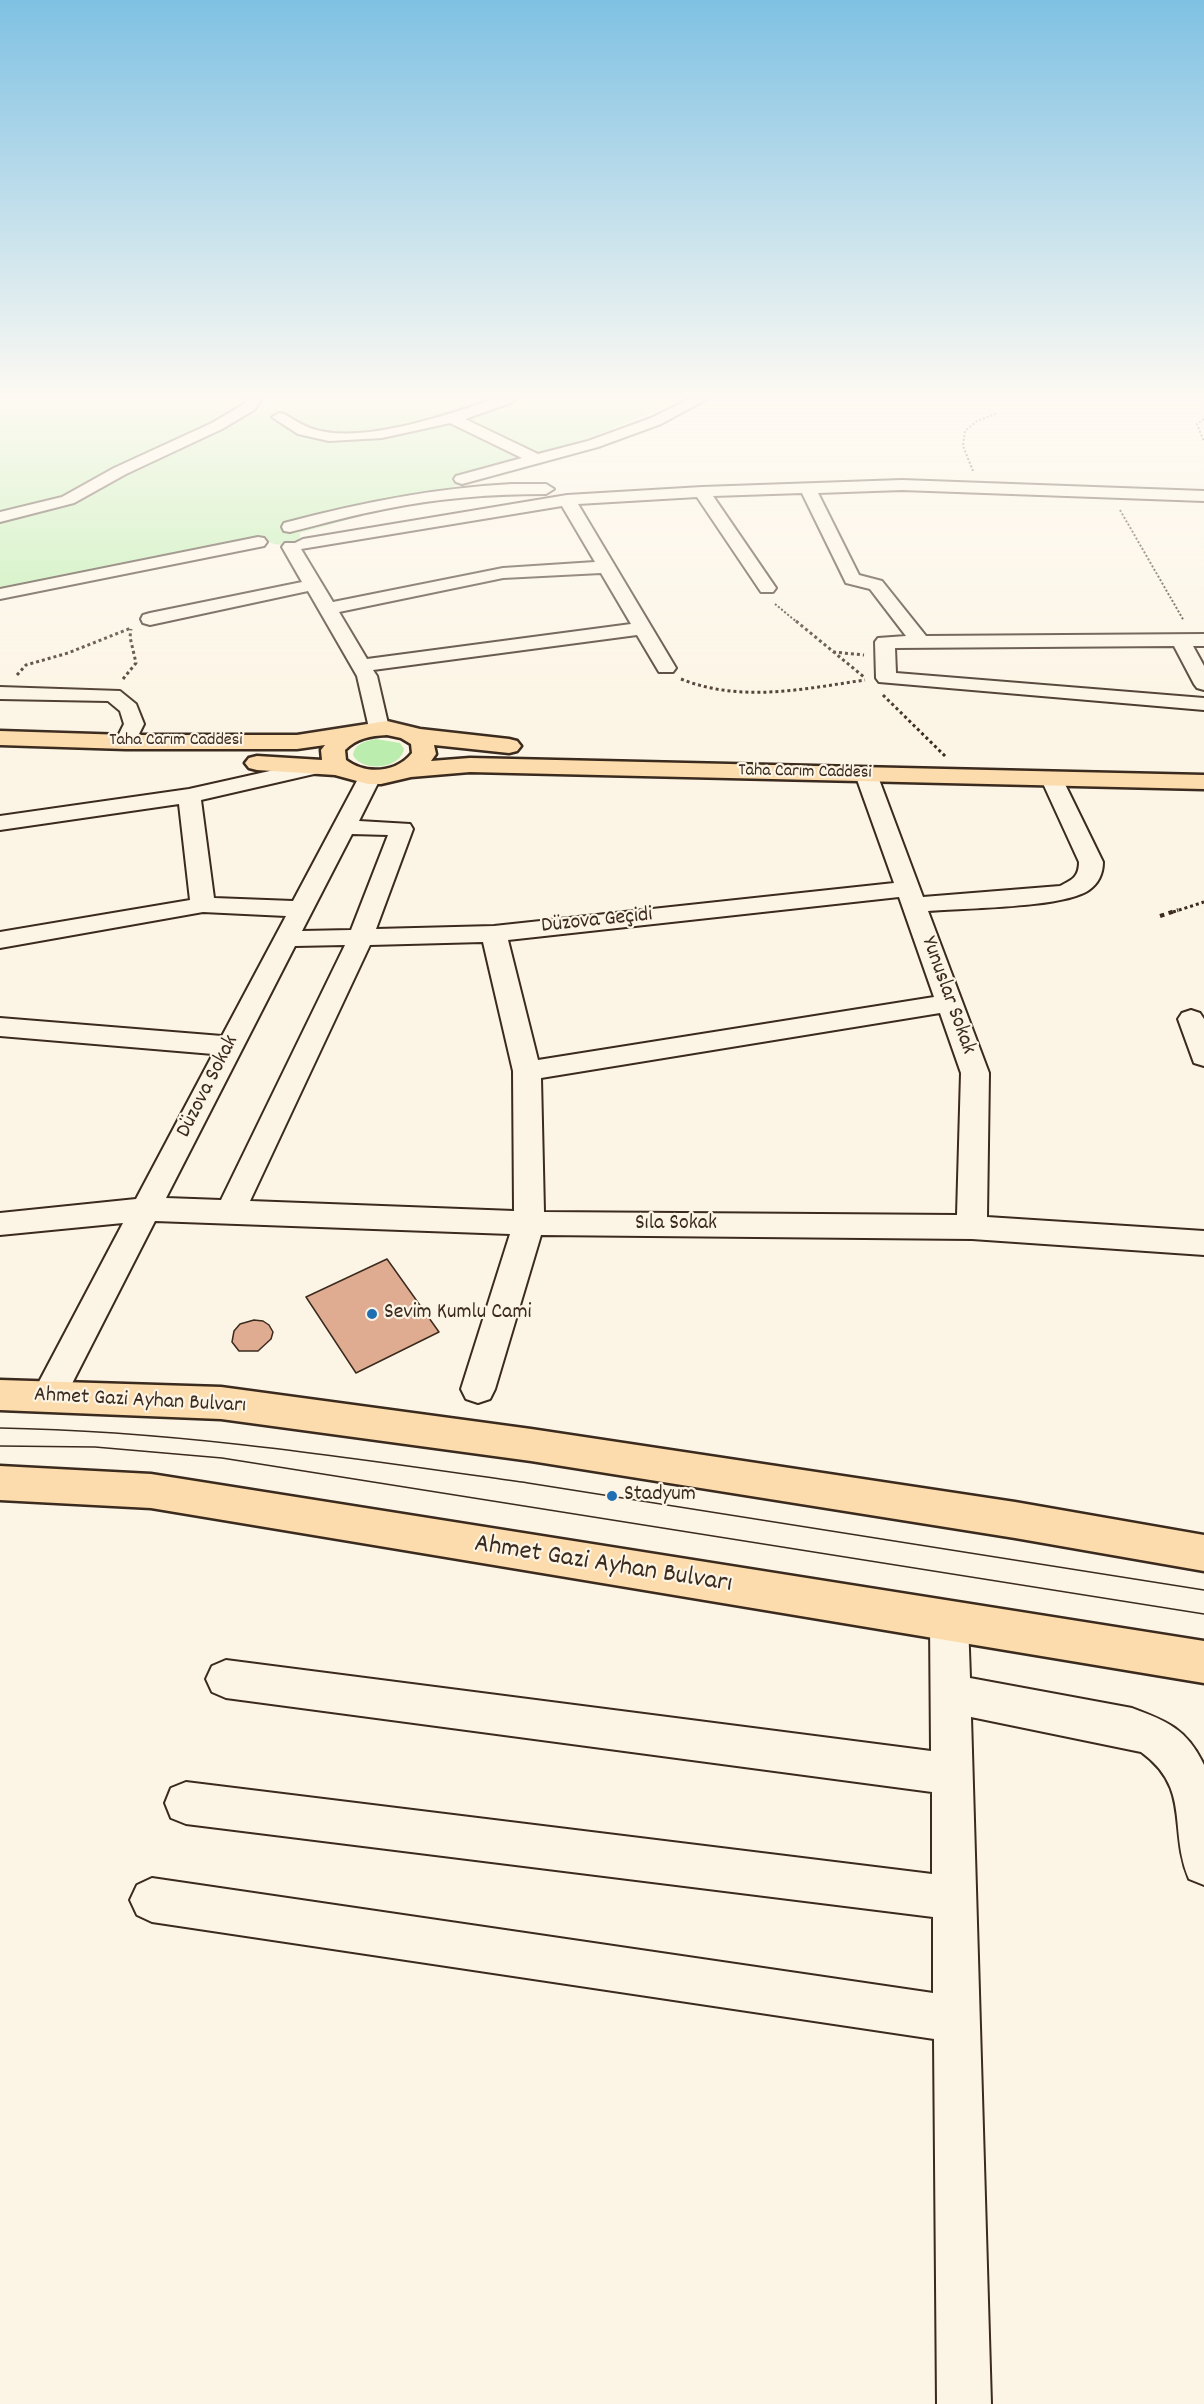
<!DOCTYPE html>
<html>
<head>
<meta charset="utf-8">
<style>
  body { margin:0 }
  canvas { display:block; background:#fcf5e5 }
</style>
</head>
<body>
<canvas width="1204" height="2404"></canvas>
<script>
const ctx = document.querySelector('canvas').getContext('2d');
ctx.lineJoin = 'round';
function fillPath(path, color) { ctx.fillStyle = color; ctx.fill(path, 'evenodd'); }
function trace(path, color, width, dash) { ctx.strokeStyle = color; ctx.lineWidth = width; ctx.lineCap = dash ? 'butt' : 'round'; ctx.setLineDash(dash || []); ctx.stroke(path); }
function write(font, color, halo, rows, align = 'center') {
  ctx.font = font + ' Dekko,sans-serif'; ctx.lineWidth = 4.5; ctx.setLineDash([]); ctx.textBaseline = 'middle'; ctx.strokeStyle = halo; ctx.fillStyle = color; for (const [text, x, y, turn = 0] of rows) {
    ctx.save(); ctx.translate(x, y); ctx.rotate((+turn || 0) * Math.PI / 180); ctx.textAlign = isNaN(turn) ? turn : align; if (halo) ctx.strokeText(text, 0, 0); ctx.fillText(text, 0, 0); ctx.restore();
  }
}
const green = new Path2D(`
  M0 399H682C558 455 430 497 300 533V538C291 546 278 547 267 541L0 593Z
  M376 739 400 743 404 749C400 770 361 772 353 755 355 743 366 741 376 739Z`);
const building = new Path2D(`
  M387 1259 439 1332 356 1373 306 1297Z
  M254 1320 263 1321 269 1325 273 1332 271 1339 258 1351H239L232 1342 234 1331 240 1324Z`);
const pathFar2 = new Path2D(`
  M1204 419 1197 424 1204 442
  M973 471 963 446 965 431 977 421 998 413
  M1120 510 1184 621
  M775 604 798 623`);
const pathFar1 = new Path2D(`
  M796 621 864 677
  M833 652 864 655
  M17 675 26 665 68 653 131 628
  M123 679 136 663 130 637 131 629
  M681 679C741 703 803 689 865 680
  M883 695 946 757
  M1173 912 1204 902`);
const path = new Path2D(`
  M1160 916 1178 910`);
const minor = new Path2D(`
  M247 399H262L254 410 222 429 126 474 74 503 0 522V512L62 497 114 468 212 423 244 404Z
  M494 399H515L513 402 465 419 538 454 588 441 651 418 689 399H707L661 424 598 447 462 484 456 482 454 479 456 476 522 458 450 423 382 438 329 441 298 434 272 417 279 413 284 414C293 419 303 426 313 429 360 445 448 415 494 399Z
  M902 480 1204 491V501L902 490 818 493 859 575 882 581 926 636 1204 634V646H1193L1204 666V690L1197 688 1194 684 1174 646 895 648 896 673 1204 698V710L879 682 876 678 875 642 878 638 906 636 870 589 846 583 802 493 713 496 776 588 773 592H761L697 497 578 504 676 668 673 672H659L637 635 373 670 377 676 389 728 386 732 379 734 372 732 369 728 357 676 308 591 150 625 143 623 141 619 143 615 150 613 302 582 282 547 285 543H295L303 539 567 495 702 487ZM562 506 595 562 503 568 333 602 301 549ZM601 573 631 624 367 659 339 612 503 578Z
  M512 484H546L554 489 546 494C492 494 438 498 385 509 353 515 322 524 290 532L284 531 282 527 284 523C359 503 434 488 512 484Z
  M258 537 264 538 267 542 264 546 0 599V589Z
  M0 687 120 691 136 704 144 724 133 746 126 748 119 746 115 742 124 724 120 711 108 701 0 699Z
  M319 760 327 761 330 766 327 771 201 800 214 898 293 901 359 777 362 772 370 770 378 772 381 777 359 821 410 824 413 829 376 929 494 926 894 883 855 774 858 769 866 767 874 769 877 774 923 897 1060 886C1072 880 1079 877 1079 862L1041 779 1044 774 1052 772 1060 774 1103 862C1103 873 1099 883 1089 890 1063 908 964 908 928 911L989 1073 987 1217 1204 1231V1255L972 1239 541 1235 495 1389 490 1399 478 1403 466 1399 461 1389 510 1234 155 1221 60 1407 48 1411 36 1407 31 1397 123 1223 0 1235V1213L136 1199 213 1054 0 1036V1018L222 1036 286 916 203 912 0 948V932L190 900 179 804 0 830V816L189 789ZM352 834 388 835 351 930 302 931ZM899 897 934 997 538 1060 508 940ZM483 942 513 1071 514 1211 250 1201 370 945ZM345 945 221 1200 166 1198 295 946ZM940 1013 961 1073 957 1215 544 1212 541 1078Z
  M1191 1010 1200 1013 1204 1019V1066L1194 1063 1178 1019 1182 1013Z
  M949 1603 962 1608 968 1621 970 1678 1132 1708C1167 1721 1187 1729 1204 1765V1885L1189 1879C1168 1829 1192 1789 1141 1752L971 1717 991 2404H937L934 2039 152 1922 137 1915 130 1900 137 1885 152 1878 933 1993V1917L186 1824 171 1818 165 1803 171 1788 186 1782 932 1874V1792L226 1698 212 1692 206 1679 212 1666 226 1660 931 1751 930 1621 936 1608Z`);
const major = new Path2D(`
  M387 721 420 729 509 739 517 741 521 746 517 751 509 753 434 745 436 754 431 761 470 758 1204 775V789L470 772 411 777 381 784H368L335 775 257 770 249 768 245 763 249 758 257 756 322 760 321 750 325 745 297 749H126L0 745V731L126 735H297ZM387 735 401 738 411 744 412 753C396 773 366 775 346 760L345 750C357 738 370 736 387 735Z
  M0 1380 221 1387 531 1429 1015 1502 1204 1535V1571L1015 1538 531 1461 221 1419 0 1410Z
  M0 1466 151 1474 1204 1641V1683L151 1508 0 1500Z`);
const tram = new Path2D(`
  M0 1428C178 1431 352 1458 528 1483 754 1517 979 1554 1204 1590
  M0 1446 95 1447 222 1458 1204 1614`);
const markers = [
  [372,1314,6,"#1f6fb2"],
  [612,1496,6,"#1f6fb2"]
];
const farStreetnames = [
  ["Taha Carım Caddesi",176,742],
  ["Taha Carım Caddesi",805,773,1]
];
const streetNames = [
  ["Düzova Geçidi",597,922,-6],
  ["Yunuslar Sokak",947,996,70],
  ["Düzova Sokak",209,1087,-63],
  ["Sıla Sokak",676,1225],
  ["Ahmet Gazi Ayhan Bulvarı",140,1402,3]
];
const poiNames = [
  ["Sevim Kumlu Cami",384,1314],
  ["Stadyum",624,1496]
];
const nearStreetnames = [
  ["Ahmet Gazi Ayhan Bulvarı",603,1566,9]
];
fillPath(green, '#bbeeae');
fillPath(building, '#dfac91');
trace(building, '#3b2a1e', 1.5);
trace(minor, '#3b2a1e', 4);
trace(major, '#3b2a1e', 5);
trace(pathFar2, '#3b2a1e', 2, [2, 2]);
trace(pathFar1, '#3b2a1e', 3, [3, 3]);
trace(path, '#3b2a1e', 4, [4.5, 4.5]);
fillPath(minor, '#fcf5e5');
fillPath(major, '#fcdcac');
trace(tram, '#3b2a1e', 1.5);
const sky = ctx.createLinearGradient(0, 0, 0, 736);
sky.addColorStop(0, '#7fc1e3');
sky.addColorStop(0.54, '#fefaf3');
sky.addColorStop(1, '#fefaf300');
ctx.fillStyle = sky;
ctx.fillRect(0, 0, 1204, 736);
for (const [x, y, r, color] of markers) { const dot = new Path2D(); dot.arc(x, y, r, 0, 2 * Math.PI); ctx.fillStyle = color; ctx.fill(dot); trace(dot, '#fcf5e5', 2); }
write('18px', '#3b2a1e', '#fcf5e5', farStreetnames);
write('22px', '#3b2a1e', '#fcf5e5', streetNames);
write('22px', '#3b2a1e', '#fcf5e5', poiNames, 'left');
write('27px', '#3b2a1e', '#fcf5e5', nearStreetnames);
</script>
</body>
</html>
